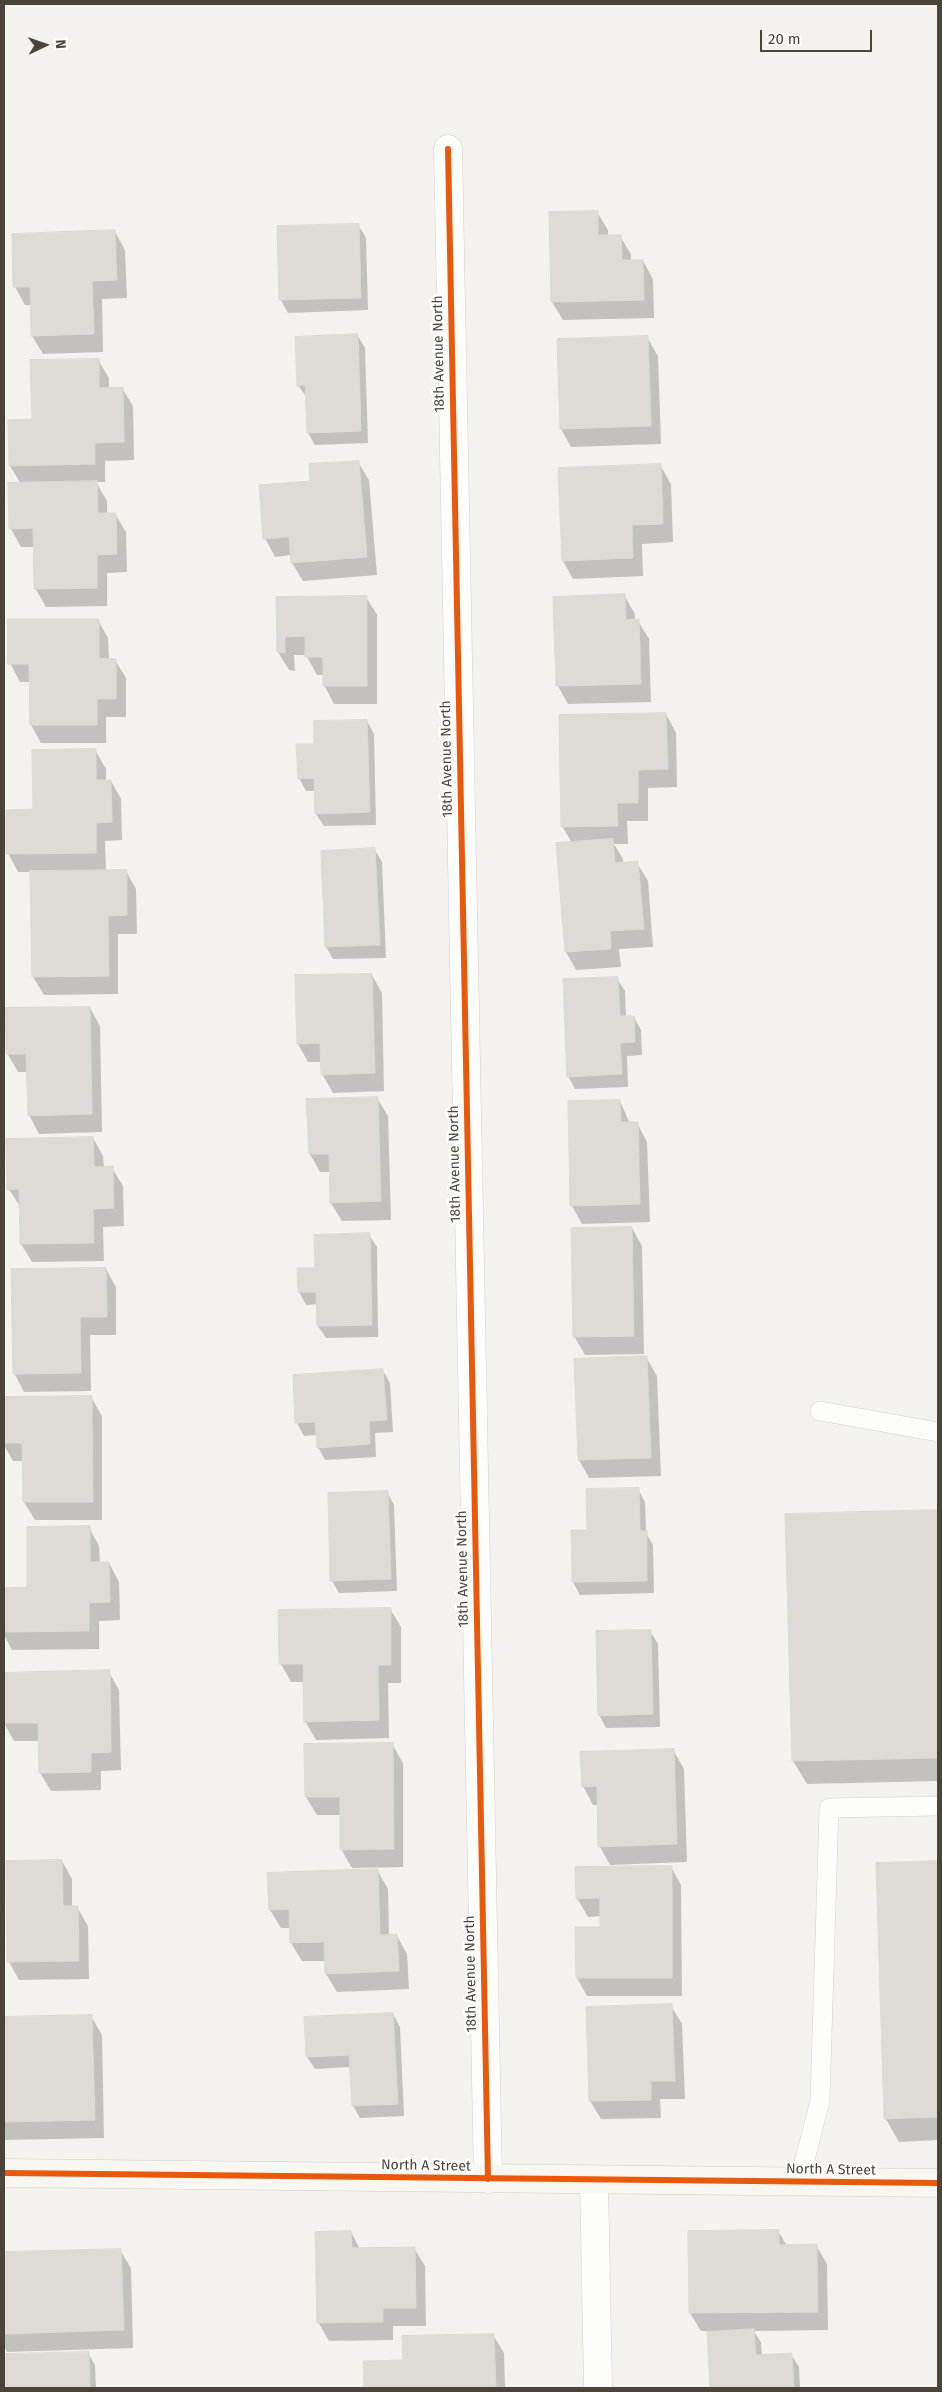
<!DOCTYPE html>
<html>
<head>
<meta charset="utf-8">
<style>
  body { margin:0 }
  #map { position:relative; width:942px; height:2392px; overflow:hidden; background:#f4f2ee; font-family:"Fira Sans",sans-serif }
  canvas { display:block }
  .frame { position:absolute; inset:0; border:5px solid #4b4439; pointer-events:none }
  .north { position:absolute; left:20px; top:20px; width:50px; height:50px; -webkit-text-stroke:4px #fff; paint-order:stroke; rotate:87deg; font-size:14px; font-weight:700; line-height:20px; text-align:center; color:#4b4439 }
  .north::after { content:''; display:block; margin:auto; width:18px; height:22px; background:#4b4439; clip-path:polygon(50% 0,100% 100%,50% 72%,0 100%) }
  .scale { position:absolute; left:760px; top:30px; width:112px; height:22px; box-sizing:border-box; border:2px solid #4b4439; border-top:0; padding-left:6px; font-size:15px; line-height:18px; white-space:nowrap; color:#4b4439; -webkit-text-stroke:4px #fff; paint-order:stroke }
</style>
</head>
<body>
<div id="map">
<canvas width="942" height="2392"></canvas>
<div class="frame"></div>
<div class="north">N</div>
<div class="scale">20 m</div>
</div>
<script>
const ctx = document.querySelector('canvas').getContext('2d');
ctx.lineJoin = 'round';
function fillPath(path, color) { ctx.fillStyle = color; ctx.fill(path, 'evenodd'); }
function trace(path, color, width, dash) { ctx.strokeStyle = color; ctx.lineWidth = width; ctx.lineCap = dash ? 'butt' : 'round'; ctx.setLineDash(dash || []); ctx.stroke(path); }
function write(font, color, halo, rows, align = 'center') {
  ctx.font = font + ' "Fira Sans",sans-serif'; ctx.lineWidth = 5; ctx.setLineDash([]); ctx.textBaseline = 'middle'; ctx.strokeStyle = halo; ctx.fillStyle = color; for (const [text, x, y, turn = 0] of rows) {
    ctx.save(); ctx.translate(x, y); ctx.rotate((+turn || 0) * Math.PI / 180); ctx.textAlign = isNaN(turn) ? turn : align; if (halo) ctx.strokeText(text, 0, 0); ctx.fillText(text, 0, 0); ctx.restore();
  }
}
const shadow = new Path2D(`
  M597 212 608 230V236H620L631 254V261H643L653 279 654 318 563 320 552 302Z
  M359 226 366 238 368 310 288 313 281 300 279 228Z
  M115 232 125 250 127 298 102 299 103 352 43 354 32 336 31 305H25L15 287Z
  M358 336 365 348 368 443 315 445 308 433 307 398 298 385Z
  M647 337 658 356 661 444 571 447 561 429 558 340Z
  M98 360 109 378V389L122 388 133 406 134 460 105 461V482H96L107 501V514H115L126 532 127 572 107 573V606L46 607 35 588V547H21L11 529 21 484 10 466 33 420Z
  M358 462 369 480 377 575 303 581 292 563 291 555 275 557 265 538Z
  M660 465 671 484 673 542 642 544 643 576 573 579 563 561Z
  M624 595 635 614V621H638L649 639 651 702 568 704 558 686 555 598Z
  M366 597 377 615V704H334L324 685V675H317L306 655H294L295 671 289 670 278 652V598Z
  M98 620 108 638 109 660H115L126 678V717H106V743H41L31 725 30 682H20L10 663Z
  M666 714 676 733 677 787 648 788V821H627L628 844H614L623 859V864L637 863 648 881 653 947 619 949 621 967 576 970 566 952 572 843 562 826Z
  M367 721 374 734 376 825 324 826 316 814V791H306L299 778 316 745Z
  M95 750 106 769V781H111L121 799 122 840 105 841 106 871H126L136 889 137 934H118V994L44 995 33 977 32 872H18L8 853 34 811Z
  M375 850 382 862 386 958 333 959 326 947Z
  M372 975 382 993 384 1091 333 1093 322 1074V1062H308L298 1044Z
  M617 979 625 991 626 1017H634L641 1030 642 1055 627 1056 628 1087 575 1089 568 1076Z
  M90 1008 100 1026 102 1132 39 1134 29 1115 28 1072H18L7 1053Z
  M377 1098 388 1116 391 1220 342 1221 331 1203 330 1172H320L310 1154 308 1101Z
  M620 1101 630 1124 637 1123 647 1142 650 1222 582 1224 572 1206Z
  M93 1138 103 1156 104 1168H112L123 1186 124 1226 103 1227 104 1261 32 1262 21 1244V1208L9 1189Z
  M632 1228 642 1246 644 1354 585 1355 574 1336Z
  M369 1235 377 1247 378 1337 326 1338 318 1326V1304L306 1305 299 1292 298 1269H316Z
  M106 1269 116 1287V1335H90L91 1391 24 1392 14 1373Z
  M646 1357 657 1376 661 1476 589 1478 579 1460 575 1360Z
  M383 1371 390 1383 393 1432 375 1433 376 1457 325 1460 318 1447 317 1435 304 1436 297 1423Z
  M91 1397 102 1416V1520H35L24 1502V1461H13L4 1445V1398Z
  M638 1489 645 1502 646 1533 653 1545 654 1593 580 1595 573 1582 572 1531H588Z
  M387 1492 394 1505 397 1591 339 1593 332 1581Z
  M938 1511V1781L807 1784 793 1761 787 1515Z
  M89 1527 99 1546 100 1563H109L119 1582 120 1620 99 1621V1649L12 1650 4 1635V1589H29Z
  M390 1609 401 1627V1683H388L389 1738 316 1740 305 1721V1682H291L281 1664Z
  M650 1631 658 1644 660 1727 606 1728 599 1715Z
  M109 1672 119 1690 121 1770 101 1771V1790L51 1791 40 1773V1741H14L4 1723V1674Z
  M392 1744 403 1763V1867L352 1868 341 1849V1815H317L306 1797 305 1745Z
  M673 1750 684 1769 687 1862 610 1865 600 1847 598 1805H593L583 1786Z
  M62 1861 72 1879V1907H77L88 1926 89 1979 19 1980 9 1962Z
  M938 1862V2140L899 2142 886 2119 877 1864Z
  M671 1867 681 1885 682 1996H587L577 1978 601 1928V1916L588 1917 577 1898Z
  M377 1870 388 1889 389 1936H397L407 1954 409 1989 337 1992 326 1974V1961H302L291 1943 290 1928H281L270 1910Z
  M671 2006 682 2024 685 2099H660L661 2118 601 2119 590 2101 587 2008Z
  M393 2014 400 2027 404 2116 360 2118 353 2106 351 2067 315 2069 307 2057Z
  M91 2016 102 2035 104 2138 4 2140V2018Z
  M778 2231 787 2246 816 2245 827 2264 828 2330 754 2331 761 2343 762 2356 791 2354 799 2367 800 2388H712L708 2331H701L690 2313 689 2232Z
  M351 2232 360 2249 414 2248 425 2266 426 2326H393V2340L329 2341 318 2322Z
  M120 2250 131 2268 133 2348 7 2352 4 2346V2254Z
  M493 2335 504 2353 505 2388H365L364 2362 404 2361Z
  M88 2353 95 2365 96 2388H4V2356Z`);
const building = new Path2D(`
  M598 211V235H621L622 260H643L644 300 551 302 549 212Z
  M359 224 361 298 279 300 277 226Z
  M115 230 117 280 92 281 94 334 31 336 30 287H13L12 234Z
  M358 334 361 431 307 433 305 385 297 386 295 337Z
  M648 336 651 426 560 429 557 339Z
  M99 359V388L123 387 124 442 95 443V464L9 466 8 420 32 419 30 360Z
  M359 461 367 557 291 563 289 537 263 539 259 485 310 481 309 464Z
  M661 464 663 524 632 525 633 558 562 561 558 468Z
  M97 481 98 513H116L117 554 97 555V588L34 589 33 528 9 529 8 483Z
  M625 594 626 620 639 619 641 684 556 686 553 597Z
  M367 596V686H323V657H305V636L285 637V653L277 652 276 597Z
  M8 619H99V658L116 659V699H97V725H30L29 664H8Z
  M666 713 668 769 638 770V803H617L618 826 561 827 559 715Z
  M367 720 370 812 315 814 314 778 298 779 296 744H314V721Z
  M96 749V780H111L112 822 96 823V853L6 854V810L33 809 32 750Z
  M613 839 615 863 638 861 644 929 610 931 611 949 565 952 556 843Z
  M375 848 380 945 325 947 321 851Z
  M127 870V915L108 916 109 976 32 977 30 871Z
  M372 974 375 1073 321 1075 320 1043 297 1044 295 975Z
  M618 977 620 1016H634L635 1042 620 1043 622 1074 567 1077 563 979Z
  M90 1007 92 1114 28 1116 26 1054H6L5 1008Z
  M378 1097 381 1201 330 1203 329 1154H309L306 1099Z
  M620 1100 621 1122H638L640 1204 570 1206 568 1101Z
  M93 1137 94 1167 113 1166 114 1208 93 1209 94 1243 20 1244 19 1189 7 1190 6 1139Z
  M632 1227 634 1336 573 1337 571 1228Z
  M370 1233 372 1325 317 1326 316 1292H298L297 1268H315L314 1235Z
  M106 1268 107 1317H80L81 1373 13 1374 11 1269Z
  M647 1356 651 1458 578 1460 574 1359Z
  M383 1369 387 1420 369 1421 370 1444 317 1448 315 1422 295 1423 293 1375Z
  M92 1396 93 1502H23L22 1443H4V1397Z
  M639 1488 640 1531H647V1581L572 1582 571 1530H587L586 1489Z
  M388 1491 391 1579 330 1581 328 1493Z
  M938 1510V1758L792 1761 785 1514Z
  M90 1526V1562H109L110 1602 89 1603V1631L4 1632V1588L27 1587V1527Z
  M391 1608V1665H378L379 1720 304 1722 303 1664H279L278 1610Z
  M651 1630 653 1714 598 1716 596 1631Z
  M110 1670 111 1752 91 1753V1772L39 1773 38 1723H4V1673Z
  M393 1743 394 1849 340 1850V1797H305L304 1744Z
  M674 1749 677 1844 598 1847 597 1786 582 1787 580 1752Z
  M62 1860 63 1906H78L79 1961 7 1962 6 1861Z
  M938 1861V2117L884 2119 876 1863Z
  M672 1866V1978H576L575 1927H600V1898L576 1899 575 1867Z
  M378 1869 380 1935 397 1934 399 1971 325 1974 324 1942 290 1943 289 1909 269 1910 267 1873Z
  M672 2004 675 2081H651V2100L589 2101 586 2007Z
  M393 2013 398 2104 352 2106 349 2055 306 2057 304 2017Z
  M92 2015 95 2120 4 2122V2017Z
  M779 2230V2245L817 2244 818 2312 689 2313 688 2231Z
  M351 2231 352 2248 415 2247 416 2308H383V2322L317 2323 315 2232Z
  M121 2249 124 2330 4 2334V2252Z
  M754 2329 756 2355 792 2353 794 2388H710L707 2332Z
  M494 2334 496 2388H364L363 2361 403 2360 402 2336Z
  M89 2352 90 2388H4V2354Z`);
const lane = new Path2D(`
  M820 1411 938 1432
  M799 2182 820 2101 829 1808 938 1806`);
const street = new Path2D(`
  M448 149 488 2179
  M594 2180 598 2388`);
const secondary = new Path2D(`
  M4 2173 938 2183`);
const cycleway = new Path2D(`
  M448 149 488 2179
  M4 2173 938 2183`);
const streetNames = [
  ["18th Avenue North",439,354,-91],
  ["18th Avenue North",447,759,-91],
  ["18th Avenue North",455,1164,-91],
  ["18th Avenue North",463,1569,-91],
  ["18th Avenue North",471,1974,-91],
  ["North A Street",426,2166,1],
  ["North A Street",831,2170,1]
];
fillPath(shadow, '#0003');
fillPath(building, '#dedbd6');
trace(building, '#dcd9d4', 1);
trace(lane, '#d2d0cb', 20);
trace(street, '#d2d0cb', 29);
trace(secondary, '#d3cfc5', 29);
trace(lane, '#fdfdfc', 19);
trace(street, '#fdfdfc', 28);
trace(secondary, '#f7f6f1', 28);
trace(cycleway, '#e8590c', 6);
write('14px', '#4b4439', '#fff', streetNames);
</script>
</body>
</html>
